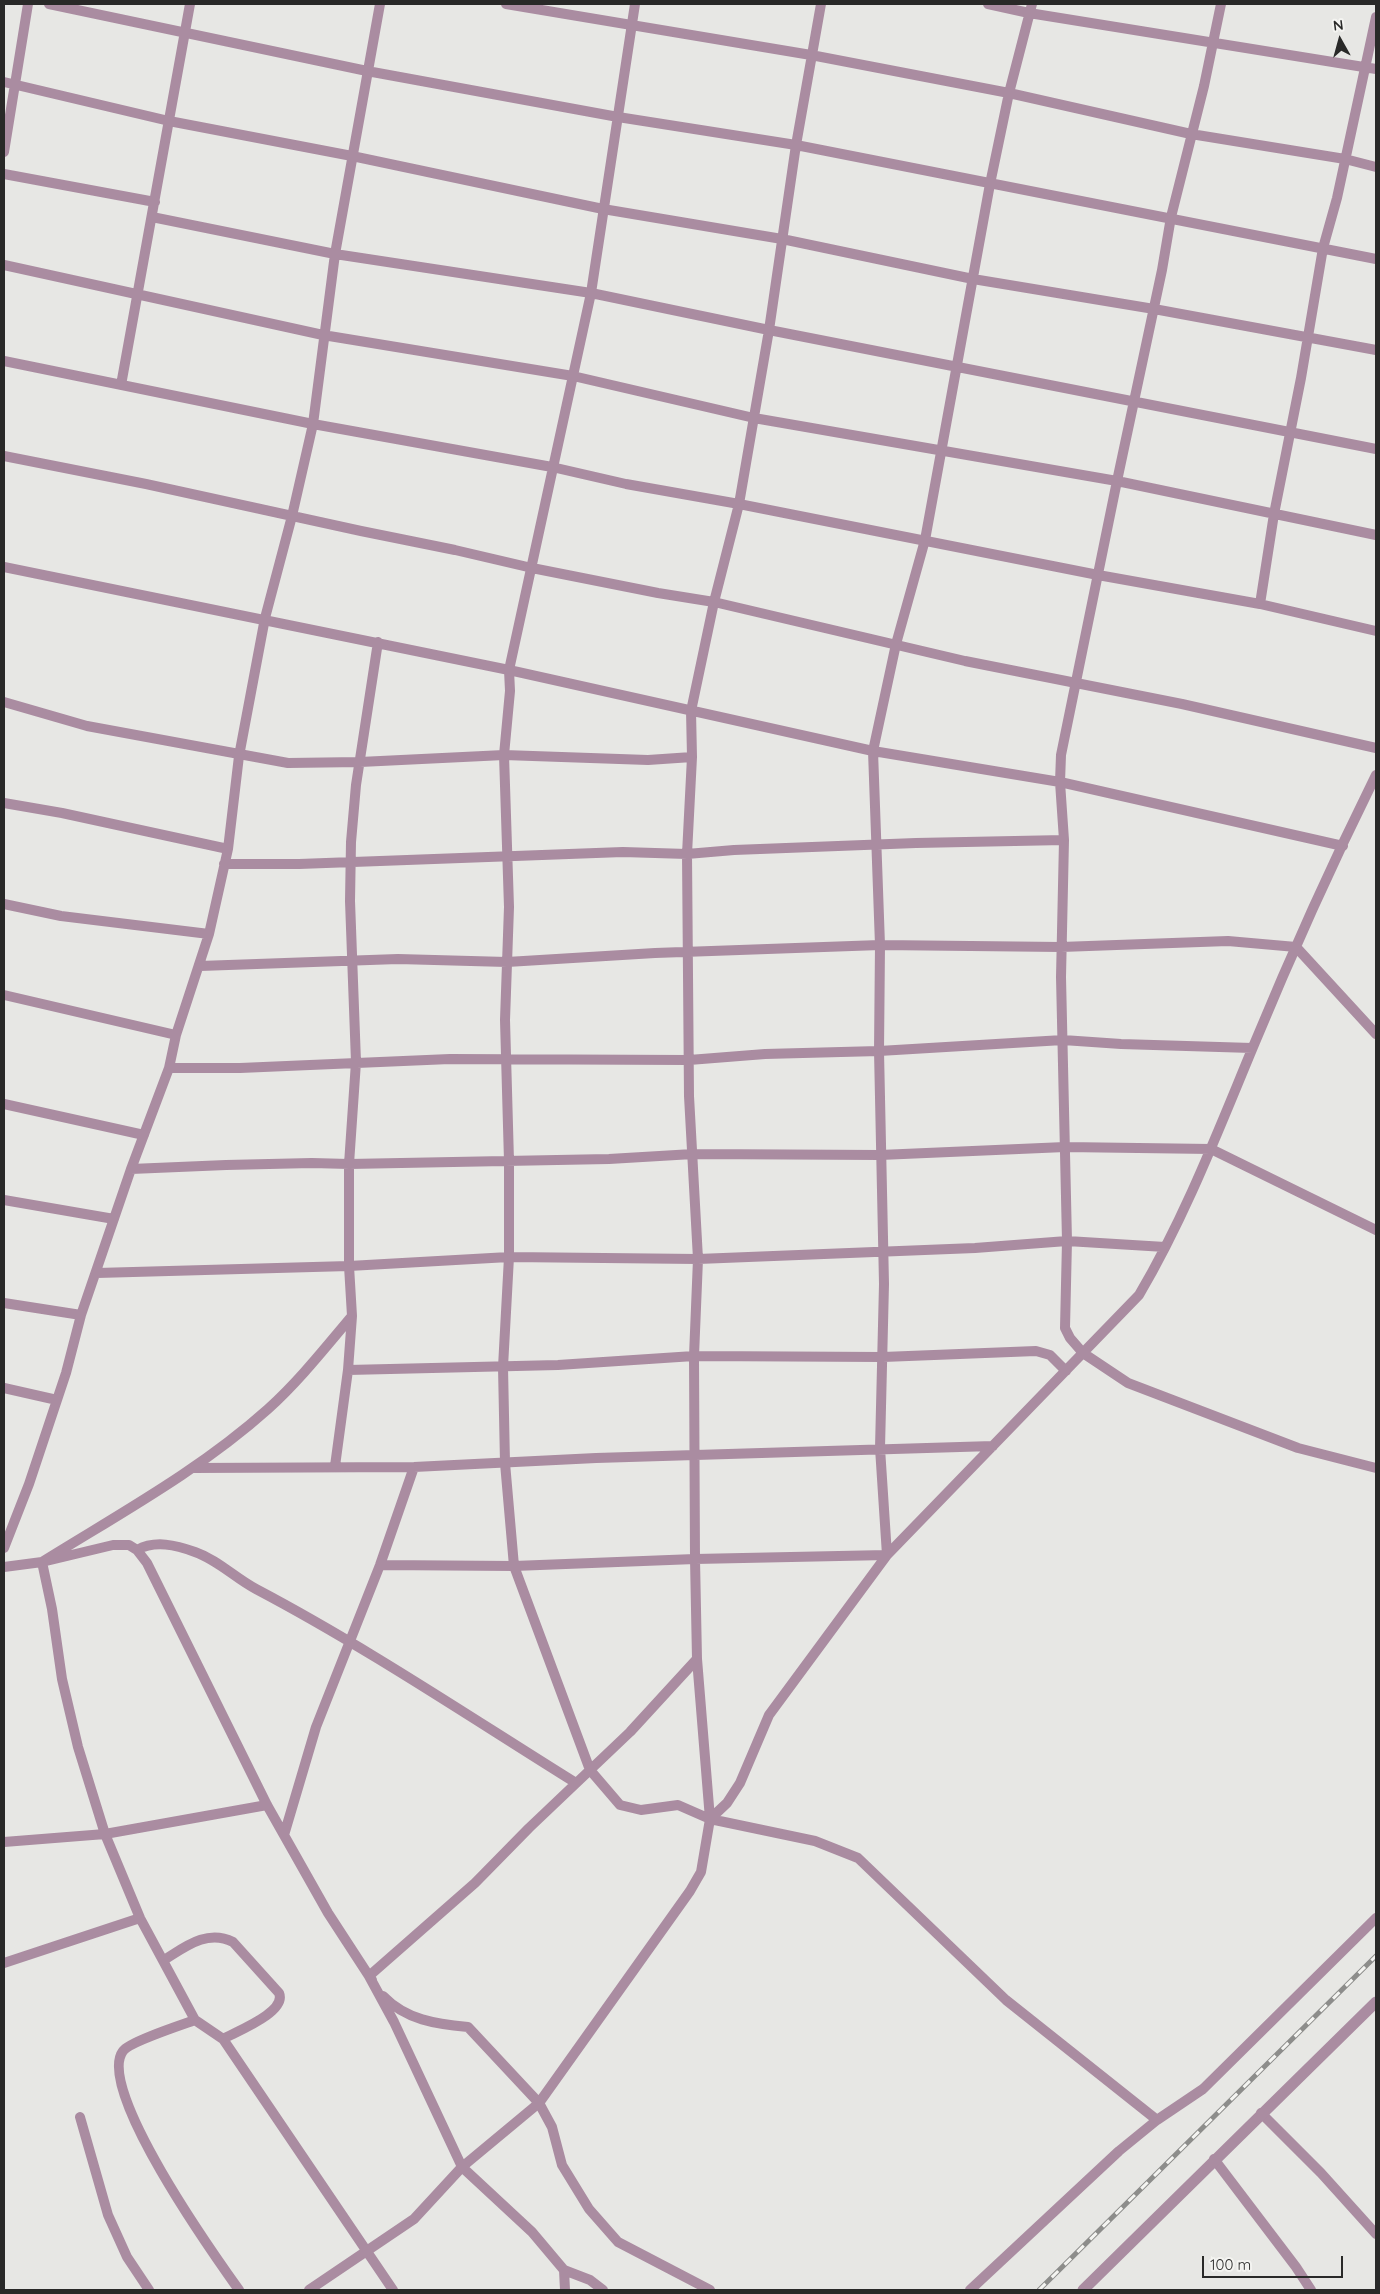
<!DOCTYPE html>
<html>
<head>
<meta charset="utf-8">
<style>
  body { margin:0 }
  #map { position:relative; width:1380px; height:2294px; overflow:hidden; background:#e7e7e4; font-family:Quicksand,sans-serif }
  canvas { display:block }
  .frame { position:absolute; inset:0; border:5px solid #292928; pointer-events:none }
  .north { position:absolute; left:1315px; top:15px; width:50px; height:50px; -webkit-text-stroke:4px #f4f4f1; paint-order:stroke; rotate:353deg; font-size:14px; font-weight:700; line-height:20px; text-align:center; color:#292928 }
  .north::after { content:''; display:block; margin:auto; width:18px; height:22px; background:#292928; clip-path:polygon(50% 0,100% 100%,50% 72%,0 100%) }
  .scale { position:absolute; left:1202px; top:2256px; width:141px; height:22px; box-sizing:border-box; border:2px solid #292928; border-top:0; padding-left:6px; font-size:15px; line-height:18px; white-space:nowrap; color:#292928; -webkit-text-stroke:4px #f4f4f1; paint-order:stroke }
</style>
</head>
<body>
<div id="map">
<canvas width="1380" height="2294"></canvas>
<div class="frame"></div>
<div class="north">N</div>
<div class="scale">100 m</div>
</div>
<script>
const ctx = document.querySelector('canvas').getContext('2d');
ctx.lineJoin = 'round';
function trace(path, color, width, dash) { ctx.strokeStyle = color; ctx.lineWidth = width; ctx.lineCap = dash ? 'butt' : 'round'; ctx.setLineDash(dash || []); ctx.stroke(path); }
const minor = new Path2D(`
  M49 4 367 71 618 117 796 145 1376 259
  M506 4 811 55 1009 93 1191 134 1345 159 1376 167
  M635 4 591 293 509 670 510 691 504 755 509 907 505 1020 509 1161V1257L503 1367 505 1463 514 1566 590 1770 620 1805 641 1810 678 1805 710 1819 815 1841 858 1858 1006 2000 1157 2120
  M988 4 1029 13 1376 69
  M1221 4 1204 86 1171 217 1162 270 1117 481 1061 755 1060 782 1064 840 1061 977 1067 1241 1065 1328 1070 1338 1083 1353 1128 1383 1298 1448 1376 1468
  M4 82 169 121 352 156 603 209 782 239 973 279 1154 309 1376 350
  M4 152 28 4
  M4 174 155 202
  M152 217 335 254 591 293 769 330 1376 449
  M4 265 323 335 573 376 754 418 1117 481 1376 535
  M4 361 313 424 552 467 626 484 739 504 1098 575 1260 604 1376 631
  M121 385 190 4
  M4 456 146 484 361 531 455 550 532 568 658 593 714 602 965 661 1182 704 1376 748
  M4 567 509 670 873 751 1060 782 1343 846
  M1260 604 1274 514 1301 378 1323 248 1337 198 1376 17
  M4 702 87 726 288 763 360 762 504 755 648 760 692 757
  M4 803 62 813 228 849
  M224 864H299L623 852 687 854 734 850 916 843 1064 840
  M4 904 61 916 209 934
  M200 966 398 959 507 962 655 953 880 945 1061 947 1228 941 1296 947 1376 1034
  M4 995 176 1035
  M169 1068H240L450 1059 689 1060 765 1054 879 1051 1063 1040 1121 1044 1252 1048
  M4 1104 144 1135
  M131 1169 226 1165 312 1163 349 1164 609 1159 693 1154 880 1155 1065 1147 1211 1149 1376 1230
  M4 1200 114 1219
  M97 1273 349 1266 509 1257 698 1259 975 1248 1067 1241 1165 1247
  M4 1303 81 1315
  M352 1316C325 1348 299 1381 268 1409 200 1470 119 1514 42 1562L52 1609 62 1679 78 1747 105 1834 140 1918 195 2020 223 2039 393 2290
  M348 1370 558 1365 694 1356 883 1357 1036 1351 1050 1355 1066 1371
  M4 1388 57 1400
  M335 1466 348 1370 352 1316 349 1266V1164L356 1062 350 901 351 842 356 785 378 642
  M193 1468 414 1467 596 1458 993 1446
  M4 1548 29 1484 66 1373 81 1315 131 1169 169 1068 176 1035 209 934 228 849 239 756 265 618 292 516 313 424 335 254 380 4
  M137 1550C155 1540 176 1545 195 1552 218 1560 235 1578 256 1589 366 1647 470 1717 576 1783
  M380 1565 514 1566 695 1559 887 1555 880 1448 884 1284 879 1051 880 945 873 751 896 644 925 540 990 184 1009 93 1032 4
  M4 1567 42 1562 113 1545H129L137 1550 147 1563 267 1805 328 1913 369 1976 394 2022 462 2167 532 2232 564 2270 565 2290
  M710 1819 697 1659 695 1559 694 1356 698 1259 689 1096 687 854 692 757 691 711 714 602 739 504 769 330 796 145 821 4
  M284 1835 316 1727 380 1565 414 1467
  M4 1842 105 1834 267 1805
  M164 1960C185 1947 207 1929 233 1942L279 1993C287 2012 237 2031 223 2039
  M4 1963 140 1918
  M372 1980 369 1976 475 1883 529 1828 630 1732 697 1659
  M383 1996C406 2020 436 2024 468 2027L539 2103 552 2127 562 2165 589 2209 618 2242 710 2290
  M195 2020C181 2025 129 2042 123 2051 95 2088 214 2255 239 2290
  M1261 2113 1321 2173 1376 2234
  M80 2117 108 2215 127 2257 149 2290
  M1214 2159 1296 2267 1311 2290
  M564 2270 590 2280 603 2290
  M309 2290 414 2219 462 2167 539 2103 690 1891 701 1872 710 1819 727 1803 740 1783 769 1715 887 1555 1139 1295C1185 1217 1218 1131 1253 1047 1291 955 1332 864 1376 775
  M970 2290 1119 2151 1157 2120 1203 2089 1376 1918`);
const tertiary = new Path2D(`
  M1083 2290 1376 2002`);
const rail = new Path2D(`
  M1039 2290 1376 1956`);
trace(minor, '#aa8ca1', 10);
trace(tertiary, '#aa8ca1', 11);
trace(rail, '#8d8d8b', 5);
trace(rail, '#f4f4f1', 3, [9]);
</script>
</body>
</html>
